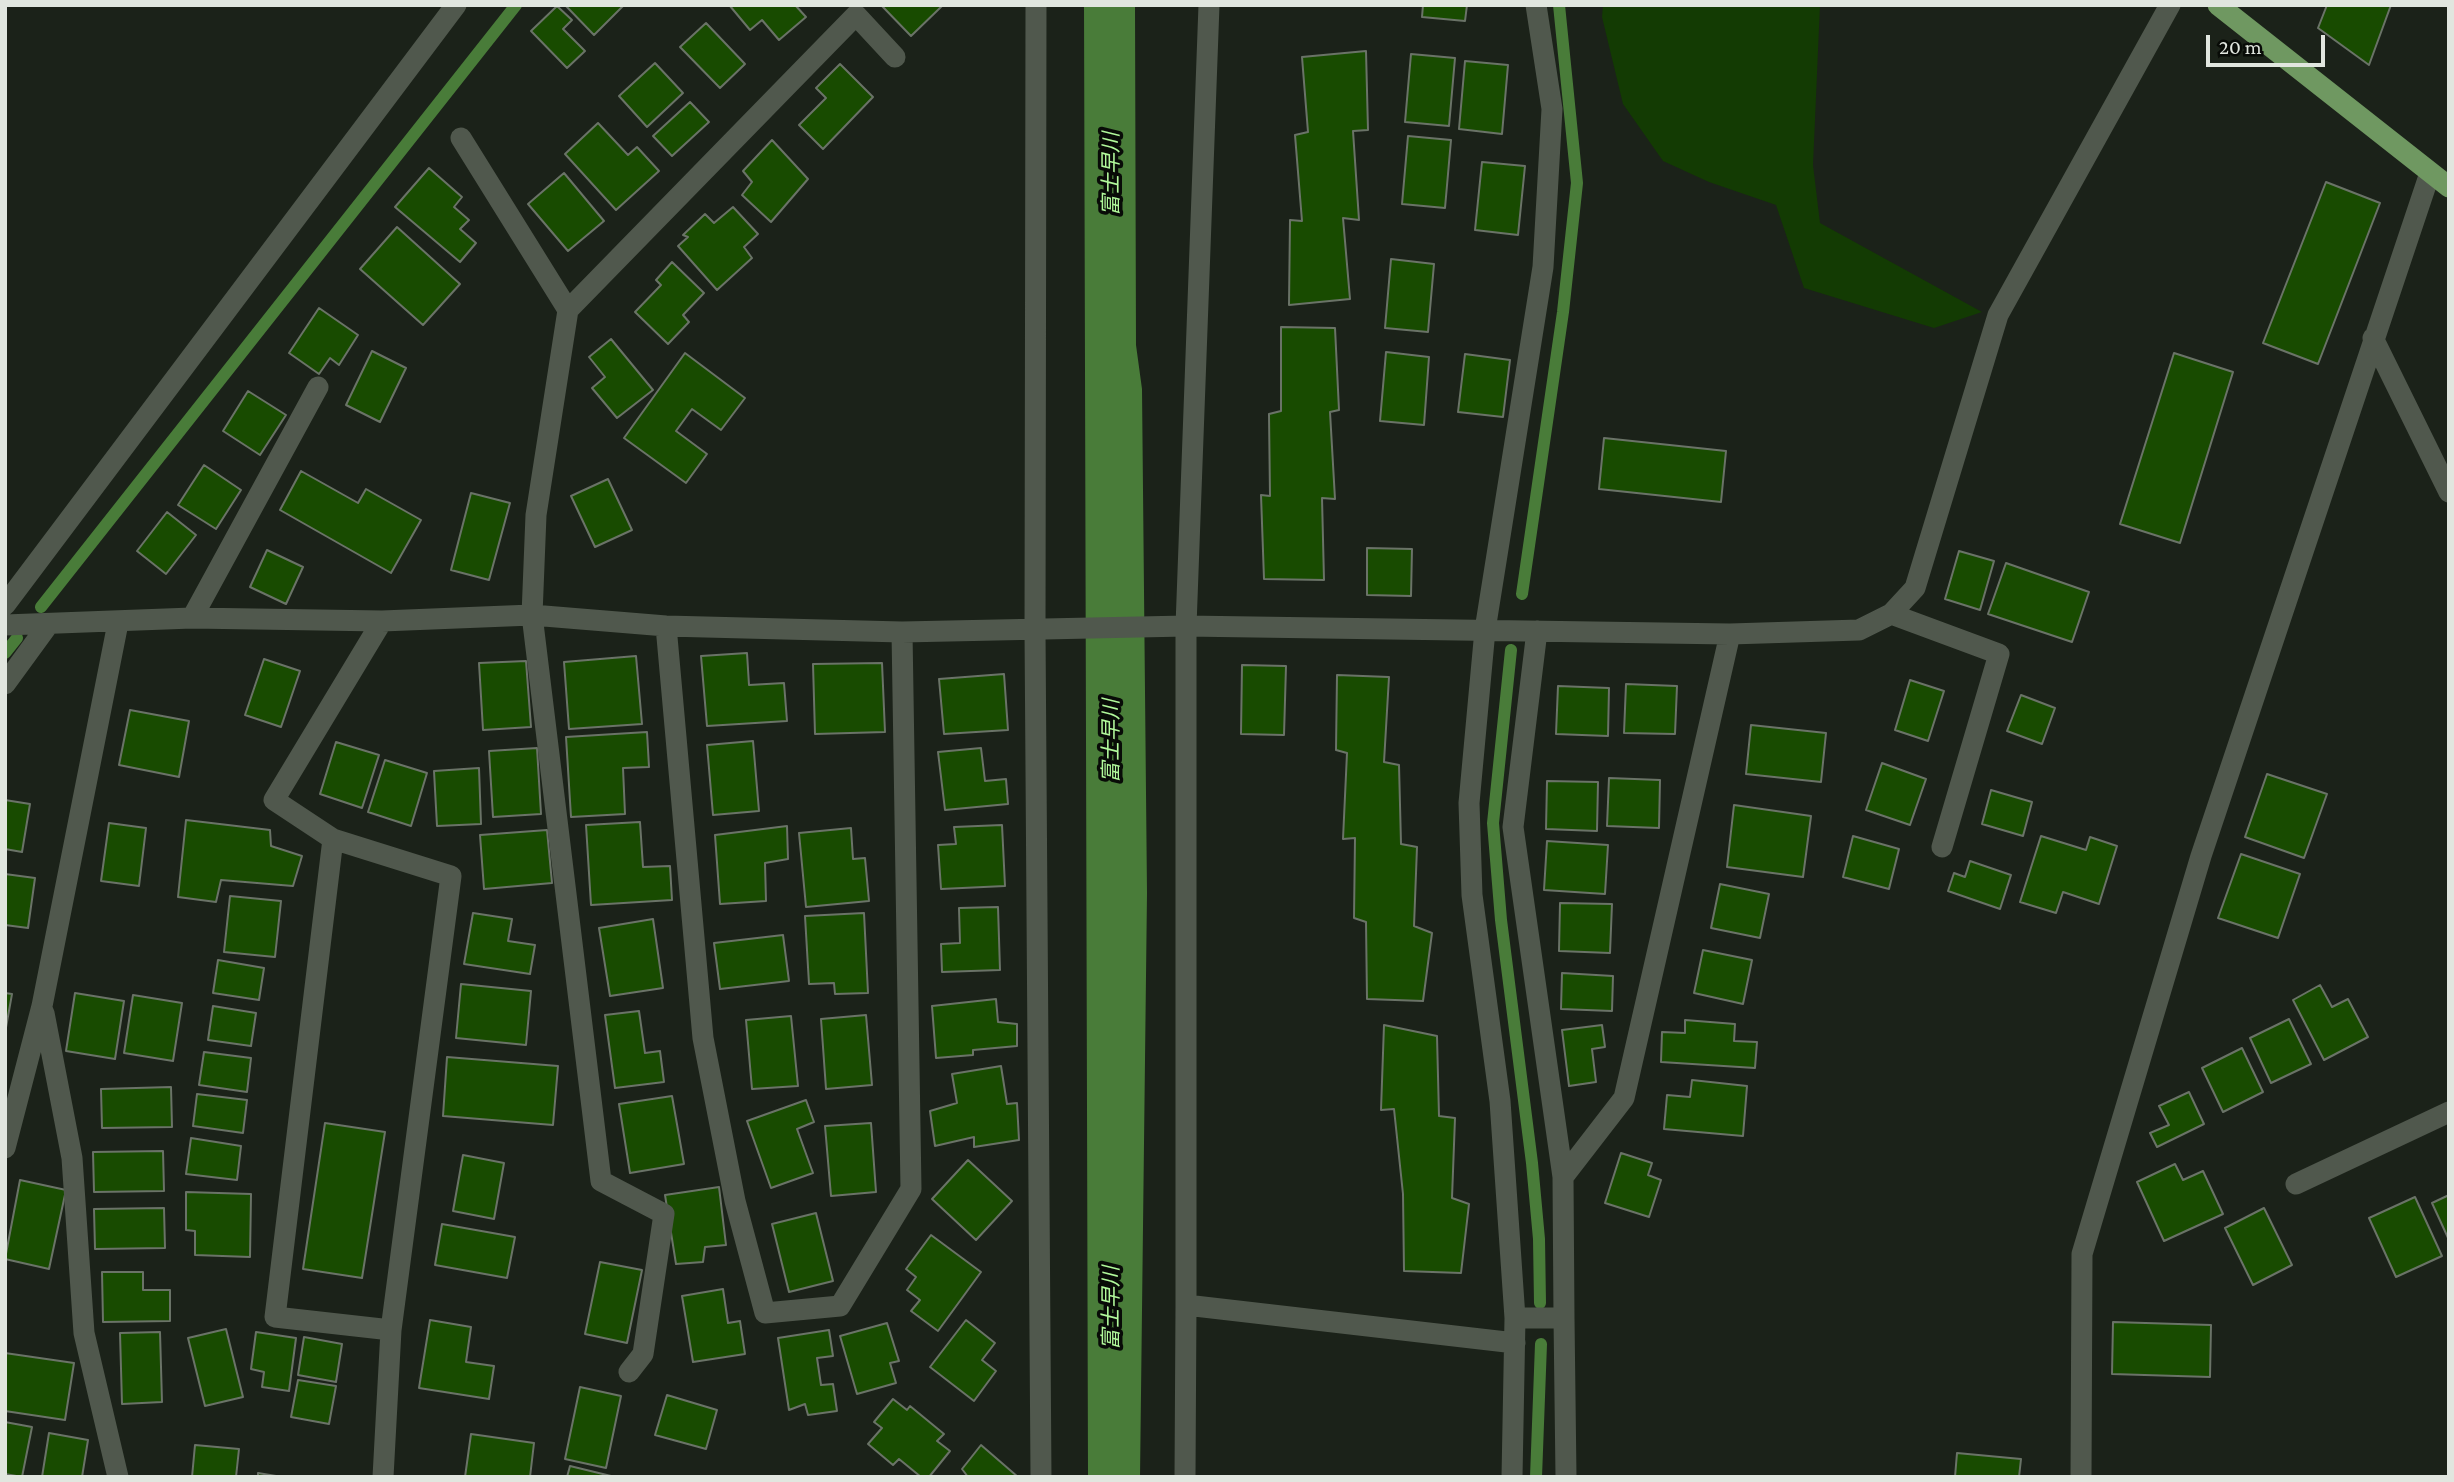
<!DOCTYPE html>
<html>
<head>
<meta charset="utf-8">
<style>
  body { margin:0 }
  #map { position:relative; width:2454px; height:1482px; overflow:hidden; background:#1b2219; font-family:"Crimson Pro",serif }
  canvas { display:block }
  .frame { position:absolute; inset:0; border:7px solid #e1e6df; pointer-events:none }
  .scale { position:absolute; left:2206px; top:35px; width:119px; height:32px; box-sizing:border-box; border:4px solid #e1e6df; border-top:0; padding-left:9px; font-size:21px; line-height:24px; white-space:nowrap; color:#e1e6df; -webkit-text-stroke:5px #080b07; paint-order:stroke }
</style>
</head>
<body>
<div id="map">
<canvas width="2454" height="1482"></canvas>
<div class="frame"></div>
<div class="scale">20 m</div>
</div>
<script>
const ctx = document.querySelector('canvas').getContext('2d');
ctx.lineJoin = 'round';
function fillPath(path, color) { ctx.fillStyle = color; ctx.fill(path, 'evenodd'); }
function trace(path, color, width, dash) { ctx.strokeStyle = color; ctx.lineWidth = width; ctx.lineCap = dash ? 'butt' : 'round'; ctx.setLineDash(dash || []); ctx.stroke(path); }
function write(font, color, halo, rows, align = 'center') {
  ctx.font = font + ' "Crimson Pro","Noto Sans JP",serif'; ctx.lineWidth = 7; ctx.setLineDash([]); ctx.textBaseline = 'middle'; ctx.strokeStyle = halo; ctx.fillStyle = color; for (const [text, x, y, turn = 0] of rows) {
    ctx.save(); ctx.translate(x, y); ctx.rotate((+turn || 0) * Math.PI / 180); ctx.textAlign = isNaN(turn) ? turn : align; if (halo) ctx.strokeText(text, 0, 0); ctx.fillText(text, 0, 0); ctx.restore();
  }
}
const green = new Path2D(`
  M1603 5H1820L1813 165 1820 223 1982 312 1934 328 1804 288 1776 205 1709 182 1663 161 1623 104 1602 17Z`);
const water = new Path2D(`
  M1084 5H1135L1136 345 1142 389 1147 893 1140 1477H1088Z`);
const stream = new Path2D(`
  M1522 594 1563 312 1577 183 1559 5
  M41 607 516 5
  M1511 650 1493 823 1501 920 1532 1163 1539 1239 1540 1303
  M5 653 17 638
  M1536 1477 1541 1344`);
const building = new Path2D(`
  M565 5H624L594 35Z
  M795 5 806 17 779 40 762 20 750 30 730 6Z
  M881 5H941L942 6 911 36Z
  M1423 5H1467L1465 21 1422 17Z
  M2327 5H2391L2369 65 2318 28Z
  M557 6 572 20 563 29 585 51 567 68 531 31Z
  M706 23 745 64 720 88 680 47Z
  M1366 51 1368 130 1353 131 1359 220 1343 218 1350 299 1289 305 1290 220 1302 221 1295 135 1308 132 1302 57Z
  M1411 54 1455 58 1449 126 1405 122Z
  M1465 61 1508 65 1502 134 1459 129Z
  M655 63 683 93 647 127 619 96Z
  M840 64 873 97 823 149 799 125 826 98 816 88Z
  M690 102 709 122 672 156 653 136Z
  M598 123 628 155 637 147 659 171 616 210 565 154Z
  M1408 136 1451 140 1445 208 1402 204Z
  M772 140 808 179 771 222 742 195 752 182 743 171Z
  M1482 162 1525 166 1518 235 1475 230Z
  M429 168 462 197 454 207 469 220 460 229 476 243 460 262 395 207Z
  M564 173 604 221 568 251 528 204Z
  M2326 182 2380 203 2318 364 2263 343Z
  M733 207 758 234 744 247 752 258 717 290 678 246 688 237 683 235 705 214 714 223Z
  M397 227 460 284 423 325 360 269Z
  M1391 259 1434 264 1428 332 1385 328Z
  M672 262 704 293 683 315 689 322 668 344 635 312 661 285 656 280Z
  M319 308 358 335 339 365 330 358 319 374 289 353Z
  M1281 327 1335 328 1339 410 1330 412 1335 499 1322 498 1324 580 1264 579 1261 495 1270 496 1269 414 1281 411Z
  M611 339 653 390 617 418 592 388 605 377 589 357Z
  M372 351 406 368 380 422 346 405Z
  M1386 352 1429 357 1424 425 1380 421Z
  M685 353 745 398 721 430 692 409 676 431 707 454 686 483 624 438Z
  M2174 353 2233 372 2180 543 2120 524Z
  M1465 354 1510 360 1503 417 1458 412Z
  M248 391 286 415 260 455 223 431Z
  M1604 438 1726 451 1721 502 1599 489Z
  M204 465 241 490 216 529 178 505Z
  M301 471 358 503 366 489 421 520 391 573 280 510Z
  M608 479 632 530 595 547 571 496Z
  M471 493 510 503 489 580 451 570Z
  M167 512 196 535 166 574 137 551Z
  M1367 548 1412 549 1411 596 1367 595Z
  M267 550 303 567 286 604 250 587Z
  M1959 551 1994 561 1980 610 1945 599Z
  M2006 563 2089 592 2072 642 1988 614Z
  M747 653 749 685 784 683 787 721 707 726 701 656Z
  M636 656 642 724 569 729 564 662Z
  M264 659 300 671 281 727 245 715Z
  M526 661 531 727 483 730 479 663Z
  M882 663 885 732 815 734 813 664Z
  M1242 665 1286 666 1284 735 1241 734Z
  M1004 674 1008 730 944 734 939 679Z
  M1337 675 1389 677 1384 762 1399 765 1401 844 1417 847 1414 926 1432 933 1423 1001 1367 999 1366 922 1354 918 1355 838 1343 839 1347 753 1336 750Z
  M1910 680 1944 691 1928 741 1895 730Z
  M1626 684 1677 686 1675 734 1624 733Z
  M1558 686 1609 688 1608 736 1556 734Z
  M2021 695 2055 708 2042 744 2007 731Z
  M130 710 189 721 179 777 119 765Z
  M1751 725 1826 733 1821 782 1746 774Z
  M647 732 649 767 623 768 625 814 571 817 566 737Z
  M753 741 759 811 713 815 707 745Z
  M336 742 379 755 362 808 320 794Z
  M537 748 541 814 493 817 489 751Z
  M981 748 985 781 1006 779 1008 804 945 810 938 752Z
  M385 760 427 773 411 826 368 812Z
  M1882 763 1926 779 1910 825 1866 810Z
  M479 768 481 824 437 826 434 771Z
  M2267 774 2327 794 2304 858 2245 837Z
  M1609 778 1660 780 1659 828 1607 826Z
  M1547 781 1598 782 1597 831 1546 829Z
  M1991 790 2032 802 2023 836 1982 824Z
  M5 800 30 804 22 852 5 849Z
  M1734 805 1811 816 1803 877 1727 867Z
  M186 820 270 830 271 846 302 856 293 886 221 880 216 902 178 897Z
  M640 822 643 867 670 866 672 900 591 905 586 825Z
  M109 823 146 828 139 886 101 881Z
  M1002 825 1005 886 941 889 938 845 956 844 954 827Z
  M787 826 788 859 765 863 766 901 720 904 715 835Z
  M851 828 853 859 865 858 869 901 806 907 799 833Z
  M547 830 552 883 484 889 480 835Z
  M1853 836 1899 849 1889 889 1843 877Z
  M2041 836 2086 850 2090 837 2117 846 2099 904 2063 892 2056 913 2020 902Z
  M1547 841 1608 845 1605 894 1544 890Z
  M2241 854 2300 874 2278 938 2218 918Z
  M1970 861 2011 875 2000 909 1948 891 1954 873 1965 877Z
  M5 874 35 878 28 928 5 925Z
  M1720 884 1769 894 1760 938 1711 928Z
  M230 896 281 901 275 957 224 952Z
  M1560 903 1612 904 1610 953 1559 951Z
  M998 907 1000 970 942 972 941 944 960 943 959 908Z
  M473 913 512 919 508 941 535 945 530 974 464 964Z
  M864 913 868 993 835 994 834 983 809 984 805 916Z
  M653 919 663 988 610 996 599 928Z
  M783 935 789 981 720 989 714 943Z
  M1703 950 1752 960 1743 1004 1694 993Z
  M218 960 264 968 259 1000 213 993Z
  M1562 973 1613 976 1612 1011 1561 1009Z
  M461 984 531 991 526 1045 456 1038Z
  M2320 985 2332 1007 2348 999 2368 1037 2324 1060 2293 1000Z
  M5 993 12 994 5 1033Z
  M75 993 124 1001 115 1059 66 1051Z
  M133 995 182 1003 173 1061 124 1053Z
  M996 999 998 1022 1017 1024V1046L973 1050V1055L936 1058 932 1006Z
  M213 1006 256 1013 251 1046 208 1040Z
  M639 1011 645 1053 660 1051 664 1082 615 1088 605 1015Z
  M866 1015 872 1085 826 1089 821 1019Z
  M791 1016 798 1086 752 1089 746 1020Z
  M2289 1019 2311 1064 2271 1083 2250 1038Z
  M1685 1020 1735 1024 1734 1041 1757 1042 1755 1068 1661 1062 1662 1032 1685 1033Z
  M1384 1025 1437 1036 1439 1116 1455 1118 1452 1198 1469 1204 1461 1273 1404 1271 1403 1194 1394 1109 1381 1110Z
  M1602 1025 1605 1047 1592 1049 1596 1082 1569 1086 1562 1030Z
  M2242 1048 2263 1092 2223 1112 2202 1068Z
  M204 1052 251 1058 247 1092 199 1085Z
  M447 1057 558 1066 553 1125 443 1116Z
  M1001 1066 1007 1104 1017 1103 1019 1140 974 1147V1137L935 1146 930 1111 957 1103 952 1074Z
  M1692 1080 1747 1086 1743 1136 1664 1129 1667 1095 1690 1097Z
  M171 1087 172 1127 102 1128 101 1089Z
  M2189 1092 2204 1124 2157 1147 2150 1133 2169 1125 2159 1106Z
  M197 1094 247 1100 243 1133 193 1126Z
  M672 1096 684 1164 630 1173 619 1104Z
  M806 1100 814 1122 797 1129 813 1173 771 1188 747 1121Z
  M325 1123 385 1132 362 1278 303 1269Z
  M871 1123 876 1192 831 1196 825 1126Z
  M191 1138 241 1146 237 1180 186 1174Z
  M163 1151 164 1191 94 1192 93 1152Z
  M1621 1153 1652 1163 1648 1175 1661 1180 1649 1217 1605 1203Z
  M463 1155 504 1163 494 1219 453 1211Z
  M968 1160 1012 1201 976 1240 932 1199Z
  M2175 1164 2183 1180 2203 1171 2223 1214 2164 1241 2137 1182Z
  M20 1180 66 1190 49 1269 5 1259Z
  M719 1187 726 1245 705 1247 703 1262 676 1264 665 1195Z
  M186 1192 251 1194 250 1257 195 1255V1231L186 1230Z
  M2449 1195V1240L2432 1203Z
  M2415 1197 2442 1256 2396 1277 2369 1218Z
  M164 1208 165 1248 95 1249 94 1209Z
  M2264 1208 2292 1265 2253 1285 2225 1228Z
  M816 1213 833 1281 789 1292 772 1224Z
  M442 1224 515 1237 507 1278 435 1265Z
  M931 1235 981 1272 938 1331 911 1311 920 1300 907 1290 916 1277 906 1269Z
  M600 1262 642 1270 627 1343 585 1334Z
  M102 1272H143V1290H170V1321L103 1322Z
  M723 1289 728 1323 740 1321 745 1354 693 1362 682 1296Z
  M430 1320 471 1327 466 1362 494 1366 489 1399 419 1388Z
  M966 1320 995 1343 982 1360 996 1371 974 1401 930 1367Z
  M2113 1322 2211 1325 2210 1377 2112 1374Z
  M887 1323 899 1361 890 1363 896 1383 857 1394 840 1336Z
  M226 1329 243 1397 205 1406 188 1338Z
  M829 1330 833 1356 817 1358 821 1385 833 1384 837 1411 808 1415 805 1404 789 1410 778 1338Z
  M160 1332 162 1402 122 1404 120 1333Z
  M256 1332 296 1338 289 1391 262 1387 264 1372 251 1369Z
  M304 1337 342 1344 336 1382 298 1375Z
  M5 1353 74 1363 65 1420 5 1411Z
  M298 1380 336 1386 329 1424 291 1417Z
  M580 1387 621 1396 606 1468 565 1459Z
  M667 1395 717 1410 706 1449 655 1435Z
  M893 1399 907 1410 910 1406 944 1434 937 1441 950 1451 929 1477H921L899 1459 893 1465 868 1444 882 1428 874 1422Z
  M5 1422 32 1427 22 1477 5 1474Z
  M49 1433 88 1440 82 1477H42Z
  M471 1434 534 1443 530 1477H465Z
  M195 1445 239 1449 236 1477H192Z
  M981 1445 1018 1477H968L962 1469Z
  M1957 1453 2021 1459 2019 1477H1955Z
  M570 1466 611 1476V1477H567Z
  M258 1473 282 1477H258Z`);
const minor = new Path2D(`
  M1036 5 1035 630 1041 1477
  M1209 5 1186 626V1305L1515 1343
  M461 138 568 310
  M2373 338 2449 492
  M5 605 456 5
  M1891 614 1999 654 1942 847
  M192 618 318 387
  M382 621 274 800 333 839 451 876 391 1330
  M5 625 192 618 382 621 532 615 666 626 902 632 1186 626 1730 634 1859 630 1891 614 1915 588 1998 315 2170 5
  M666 626 703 1038 735 1201 765 1313 840 1306 911 1189 902 632
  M1537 631 1513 827 1563 1177
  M5 684 48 625
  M333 839 275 1317 391 1330 383 1477
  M44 1013 72 1158 84 1333 118 1477
  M5 1148 42 1006 118 623
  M2296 1184 2449 1112
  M1515 1318H1564L1563 1177 1624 1098 1730 634
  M1564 1318 1566 1477
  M629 1372 643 1354 664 1214 601 1181 532 615 536 515 568 310 856 15 895 57
  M1185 1477 1186 1305
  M1512 1477 1515 1318 1500 1101 1472 895 1469 803 1485 630 1543 267 1552 109 1536 5
  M2081 1477 2082 1254 2201 856 2430 173`);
const major = new Path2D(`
  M2218 5 2449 187`);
const waterNames = [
  ["富士早川",1112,174,-90],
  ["富士早川",1112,741,-90],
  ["富士早川",1112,1308,-90]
];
fillPath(green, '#133b03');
fillPath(water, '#497c39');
trace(stream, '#497c39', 12);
fillPath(building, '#184b00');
trace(building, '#6a7367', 2);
trace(minor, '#50584d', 21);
trace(major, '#6f9861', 21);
write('italic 21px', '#b2fa9c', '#080b07', waterNames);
</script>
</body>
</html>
